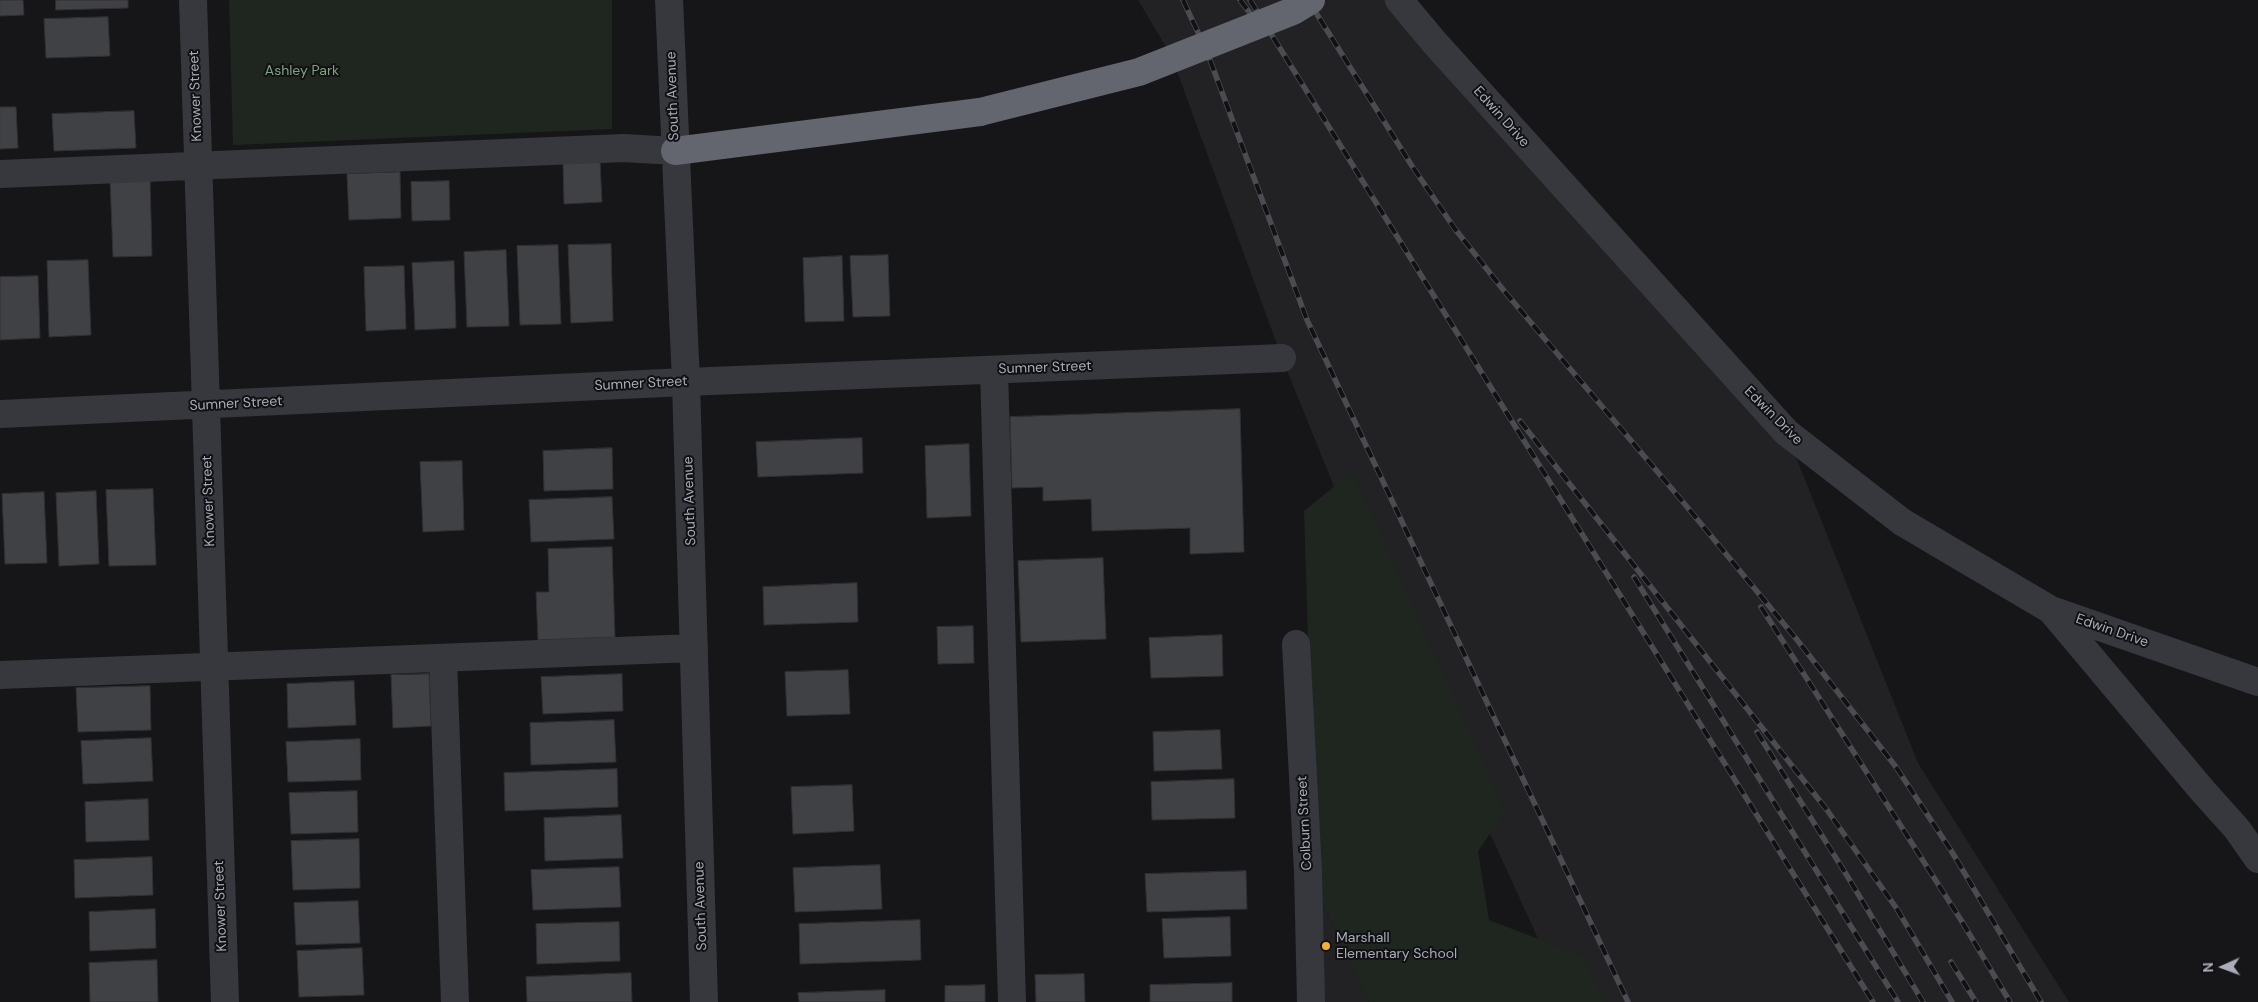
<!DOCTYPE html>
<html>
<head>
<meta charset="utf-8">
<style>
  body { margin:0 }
  #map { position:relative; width:2258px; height:1002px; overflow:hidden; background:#161618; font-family:"DM Sans",sans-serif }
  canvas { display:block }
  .north { position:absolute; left:2198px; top:942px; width:50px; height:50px; -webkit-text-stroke:4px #111113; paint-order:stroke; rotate:268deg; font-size:14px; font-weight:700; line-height:20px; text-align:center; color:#a8adb8 }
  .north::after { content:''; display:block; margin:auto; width:18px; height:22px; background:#a8adb8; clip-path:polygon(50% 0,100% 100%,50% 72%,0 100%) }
</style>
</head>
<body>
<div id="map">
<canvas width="2258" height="1002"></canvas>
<div class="north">N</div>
</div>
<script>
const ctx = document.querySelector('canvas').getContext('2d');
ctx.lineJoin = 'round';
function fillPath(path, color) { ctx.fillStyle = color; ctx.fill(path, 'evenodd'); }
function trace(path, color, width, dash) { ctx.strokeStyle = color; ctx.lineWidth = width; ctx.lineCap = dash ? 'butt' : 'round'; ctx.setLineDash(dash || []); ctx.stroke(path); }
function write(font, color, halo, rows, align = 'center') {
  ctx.font = font + ' "DM Sans",sans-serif'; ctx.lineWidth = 4; ctx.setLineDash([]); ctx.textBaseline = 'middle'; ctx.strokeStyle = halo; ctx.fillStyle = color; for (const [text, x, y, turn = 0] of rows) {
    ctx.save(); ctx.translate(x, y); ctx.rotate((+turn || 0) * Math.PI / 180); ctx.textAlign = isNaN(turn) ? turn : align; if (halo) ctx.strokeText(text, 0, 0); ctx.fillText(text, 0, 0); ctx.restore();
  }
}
const built = new Path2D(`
  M1138 0H1399L1786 432 1918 763 2069 1002H1567L1352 531 1282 358 1171 55Z
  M1316 889 1369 1002H1311Z`);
const green = new Path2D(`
  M229 0H612V129L233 145Z
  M1352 472 1505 812 1478 851 1489 920 1583 956 1604 1002H1369L1316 889 1304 511Z`);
const building = new Path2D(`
  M0 0H23L24 15 0 16Z
  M56 0H128V8L56 10Z
  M108 17 110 56 46 58 44 19Z
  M0 107H16L18 148 0 149Z
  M134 111 136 148 54 151 52 114Z
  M600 160 602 202 564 204 563 161Z
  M400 172 401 218 349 220 347 174Z
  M150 177 152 256 113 257 110 178Z
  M449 181 450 220 412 221 411 182Z
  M611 244 613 321 571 323 568 245Z
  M558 245 561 324 520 325 517 246Z
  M506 250 509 326 467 327 464 252Z
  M888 255 890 316 853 317 850 256Z
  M842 256 844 321 805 322 803 258Z
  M88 260 91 335 49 337 47 261Z
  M454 261 456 328 415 330 412 263Z
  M404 266 406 329 366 331 364 267Z
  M38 276 40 338 0 340V277Z
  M1240 409 1244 552 1190 554V528L1092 531 1091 499 1043 501V487L1012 488 1010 417Z
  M862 438 863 473 758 477 756 442Z
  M969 444 971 516 927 518 925 446Z
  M612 448 613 489 544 491 543 451Z
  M462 461 464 530 423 532 420 462Z
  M153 489 156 565 109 566 106 490Z
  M96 491 99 564 59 566 56 493Z
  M44 492 47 563 5 564 2 494Z
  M612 497 614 539 531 542 529 500Z
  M612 547 615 637 538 640 536 592H549L548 549Z
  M1103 558 1106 639 1021 642 1018 561Z
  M857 583 858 622 764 625 763 587Z
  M973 626 974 663 938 664 937 627Z
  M1222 635 1223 676 1151 678 1149 638Z
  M848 670 850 714 787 716 785 672Z
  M429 674 431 726 393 728 391 675Z
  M622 674 623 711 543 714 541 677Z
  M354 681 356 725 288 728 287 684Z
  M150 686 151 730 78 732 76 688Z
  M614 720 616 762 531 765 530 723Z
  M1220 730 1222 769 1154 771 1153 732Z
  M151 738 153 781 83 784 81 741Z
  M360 739 361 780 288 782 286 742Z
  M617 769 618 807 505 811 504 773Z
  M1234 779 1235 818 1152 820 1151 782Z
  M852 785 854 831 793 834 791 787Z
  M357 791 358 832 291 834 289 793Z
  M148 799 149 840 86 842 85 802Z
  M621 815 623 858 545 861 544 818Z
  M359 839 360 888 293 890 291 841Z
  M152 857 153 895 75 898 74 860Z
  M880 865 882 909 795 912 793 868Z
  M619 867 621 907 533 910 531 870Z
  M1246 871 1247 909 1147 912 1145 874Z
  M358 901 360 943 296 945 294 903Z
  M155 909 156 948 90 951 89 912Z
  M1230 917 1231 956 1164 958 1162 919Z
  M920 920 921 960 800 964 799 924Z
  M619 922 620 961 537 964 536 924Z
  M362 948 364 995 299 997 297 951Z
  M157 960 158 1002H90L89 963Z
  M631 973 632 1002H527L526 977Z
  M1084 974 1085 1002H1036L1035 975Z
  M1232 983V1002H1150V985Z
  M985 985V1002H945V986Z
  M885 990V1002H799L798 993Z`);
const minor = new Path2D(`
  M193 0 225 1002
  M669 0 686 382 704 1002
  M1399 0 1434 42 1786 432 1902 522 2051 610 2258 682
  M0 174 624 148 675 151
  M994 370 1012 1002
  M0 414 686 382 1282 358
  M2051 610 2202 790 2237 829 2258 859
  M1296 644 1308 872 1311 1002
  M443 658 455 1002
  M0 675 694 648`);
const highway = new Path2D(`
  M675 151 980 112`);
const rail = new Path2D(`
  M1183 0 1207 52 1307 320 1628 1002
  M1240 0 1253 17
  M1250 0 1873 1002
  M1308 0 1412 166 1455 229 1505 292 1678 496 1798 641 1896 767 1952 852 2041 1002
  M1520 421 1827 810 1897 909 1952 1002
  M1634 577 1898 1002
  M1761 607 1961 920 2010 1002
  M1757 732 1846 874 1923 1002
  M1951 962 1976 1002`);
const highwayBridge = new Path2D(`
  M980 112 1139 72 1293 11 1311 0`);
const markers = [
  [1326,946,5,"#f2b134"]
];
const parkNames = [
  ["Ashley Park",302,71]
];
const streetNames = [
  ["Knower Street",196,96,-92],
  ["South Avenue",673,96,-92],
  ["Edwin Drive",1501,117,48],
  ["Sumner Street",1045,368,-2],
  ["Sumner Street",641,384,-3],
  ["Sumner Street",236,404,-3],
  ["Edwin Drive",1773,416,45],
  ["Knower Street",209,501,-92],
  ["South Avenue",690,501,-92],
  ["Edwin Drive",2112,631,19],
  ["Colburn Street",1305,823,-93],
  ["Knower Street",221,906,-92],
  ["South Avenue",701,906,-92]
];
const poiNames = [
  ["Marshall",1336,938],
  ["Elementary School",1336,954]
];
fillPath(built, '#222225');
fillPath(green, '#1e261f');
fillPath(building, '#404145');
trace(building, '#303034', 1);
trace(minor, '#37383d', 28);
trace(highway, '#63666e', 28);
trace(rail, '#4a4c52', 5.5);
trace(rail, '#111113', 4, [11]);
trace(highwayBridge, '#63666e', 28);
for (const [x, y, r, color] of markers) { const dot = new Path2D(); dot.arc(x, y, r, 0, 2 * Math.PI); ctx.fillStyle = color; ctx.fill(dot); trace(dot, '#111113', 2); }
write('14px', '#7fa381', '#111113', parkNames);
write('14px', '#a8adb8', '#111113', streetNames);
write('14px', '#a8adb8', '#111113', poiNames, 'left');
</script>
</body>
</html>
